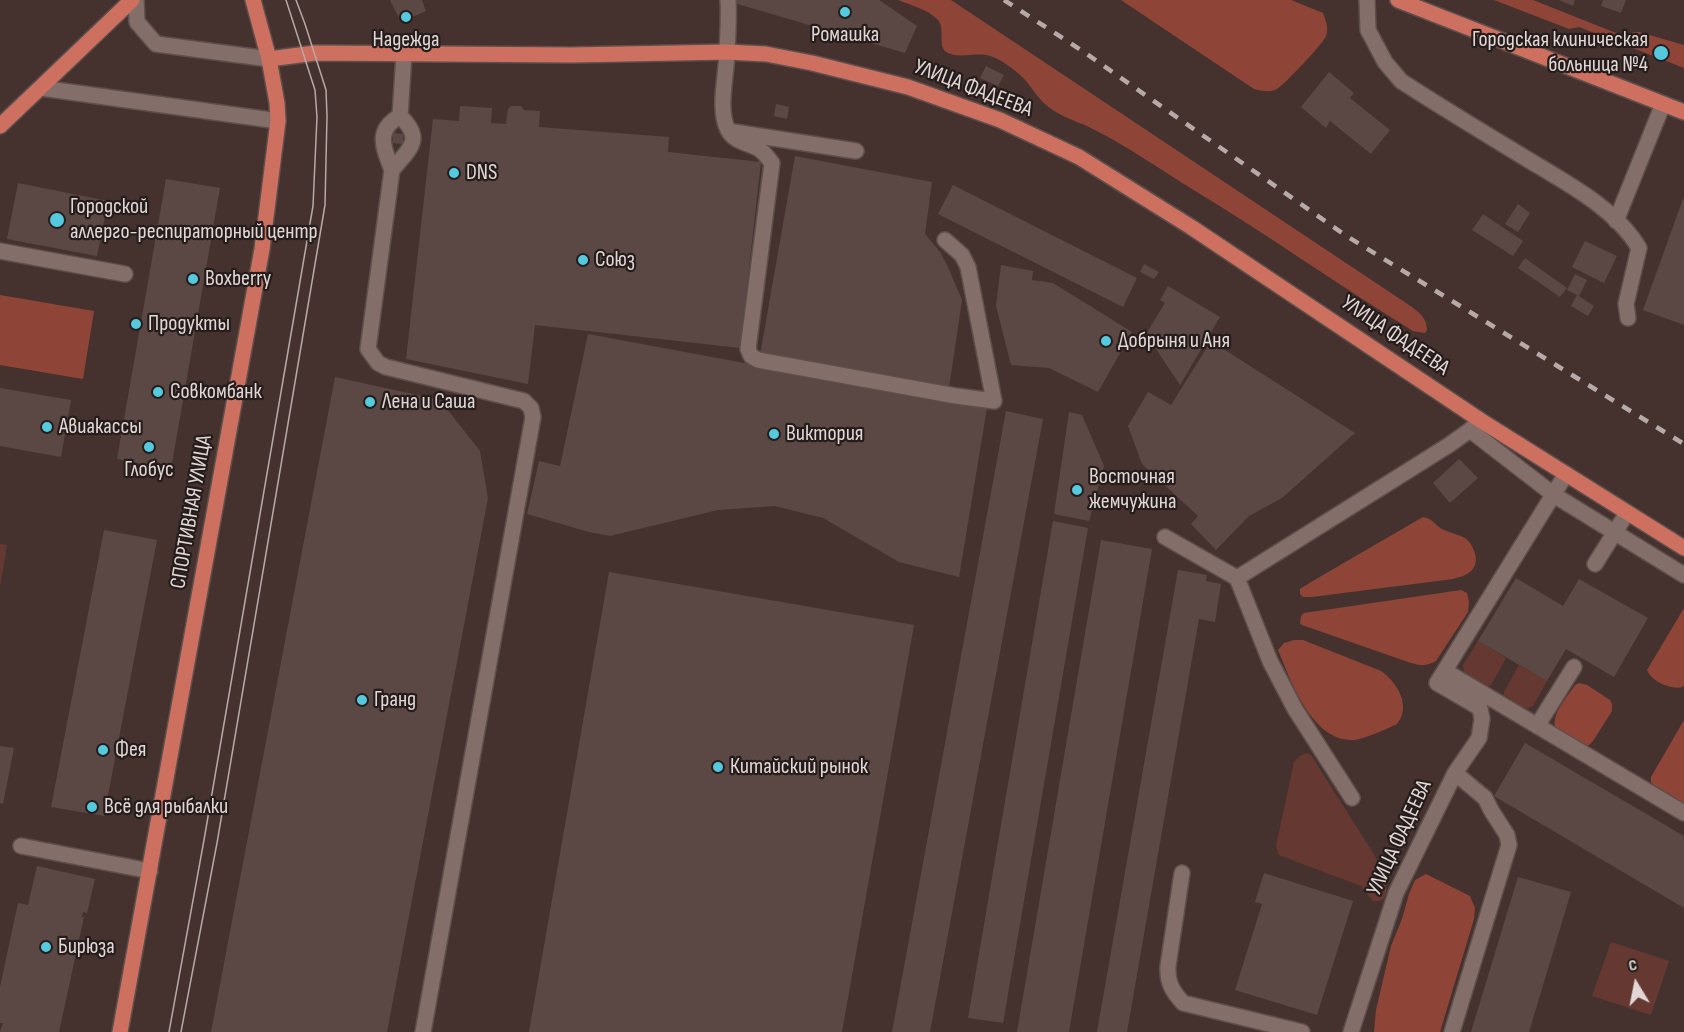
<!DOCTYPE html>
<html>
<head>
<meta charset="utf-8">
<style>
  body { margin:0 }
  #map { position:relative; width:1684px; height:1032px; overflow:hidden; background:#45322f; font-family:"Sofia Sans Condensed",sans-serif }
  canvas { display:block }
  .north { position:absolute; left:1606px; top:954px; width:60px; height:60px; -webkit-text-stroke:4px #251d1b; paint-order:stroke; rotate:350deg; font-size:16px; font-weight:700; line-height:24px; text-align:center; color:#e3d7d5 }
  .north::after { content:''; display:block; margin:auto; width:21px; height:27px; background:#e3d7d5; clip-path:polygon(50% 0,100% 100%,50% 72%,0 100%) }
</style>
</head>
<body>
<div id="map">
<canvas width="1684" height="1032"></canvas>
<div class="north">С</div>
</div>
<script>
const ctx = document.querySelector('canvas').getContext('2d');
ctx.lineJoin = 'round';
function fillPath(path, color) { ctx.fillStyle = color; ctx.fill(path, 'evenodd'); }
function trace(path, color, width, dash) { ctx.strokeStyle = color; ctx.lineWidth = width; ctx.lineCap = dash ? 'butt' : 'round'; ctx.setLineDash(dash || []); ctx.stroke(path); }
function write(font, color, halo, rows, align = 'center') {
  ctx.font = font + ' "Sofia Sans Condensed",sans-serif'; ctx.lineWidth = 4.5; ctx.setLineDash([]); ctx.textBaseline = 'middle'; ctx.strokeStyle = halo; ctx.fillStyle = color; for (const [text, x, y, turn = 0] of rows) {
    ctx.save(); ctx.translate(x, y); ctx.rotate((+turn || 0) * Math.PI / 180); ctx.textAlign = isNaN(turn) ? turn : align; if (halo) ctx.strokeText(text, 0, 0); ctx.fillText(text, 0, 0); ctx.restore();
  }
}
const green = new Path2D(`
  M0 544 7 545 0 587Z
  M1478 641 1506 658 1491 685 1488 686 1464 673 1463 665Z
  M1519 665 1547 681 1533 706 1525 709 1504 695V692Z
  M1307 753 1311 755 1375 856C1380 865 1399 905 1373 901L1361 886 1279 855 1276 846 1294 762 1300 756Z
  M1611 942 1669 961 1651 1015 1592 996Z`);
const forest = new Path2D(`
  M898 0H951L1412 307C1420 313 1427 319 1427 330L1425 333 1413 331C1338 285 1267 234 1192 189 1160 169 1128 147 1095 130 1080 122 1063 118 1050 108 1040 101 1034 91 1026 81 1018 72 1005 62 993 57 979 51 962 59 948 53 936 47 946 29 938 20 929 10 911 5 898 0Z
  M1121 0H1291L1323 13C1326 21 1329 28 1326 36 1323 44 1284 85 1277 89 1270 93 1261 91 1254 89Z
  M1494 0H1533L1616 33C1625 35 1631 32 1639 32L1684 45V68L1579 27 1569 29Z
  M0 295 94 311 83 379 0 365Z
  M1423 517C1432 518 1435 525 1442 529 1449 533 1458 534 1465 538 1474 545 1481 562 1471 571 1466 576 1459 577 1453 579L1312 597H1303L1300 594V589L1311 582Z
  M1461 590 1467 593 1469 602 1468 612 1436 661C1427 666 1421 666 1411 663L1302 625 1300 623 1301 616 1304 613Z
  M1684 608V685L1683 687C1671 690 1652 682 1647 670Z
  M1294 640H1303L1381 671C1394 680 1407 698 1402 715 1401 718 1399 721 1397 724 1387 729 1364 739 1354 740 1312 742 1291 681 1278 650L1284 643Z
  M1579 683 1587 685 1610 700 1612 704V711L1593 741 1589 745H1584L1555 727C1552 713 1568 696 1575 685Z
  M1684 720V804L1654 786 1651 782V777Z
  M1426 874 1470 896 1475 908 1474 919 1440 1032H1374L1376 1010 1391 946 1402 919 1409 894 1415 880Z`);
const building = new Path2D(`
  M390 0H422L426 11 401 22Z
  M735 0H879L917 26 905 53 734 3Z
  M1559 0H1575L1573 6Z
  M1603 0H1626L1621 13 1601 6Z
  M986 66 1004 75 998 86 980 78Z
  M1329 72 1354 93 1350 98 1390 130 1371 154 1330 121 1326 128 1301 107Z
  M776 104 789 107 787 119 774 116Z
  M460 106 492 108 491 123 506 124 508 109 511 106H521L524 110 540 111 539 127 669 137 668 152 761 162 740 348 535 325 528 384 406 359 433 119 459 121Z
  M393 133 403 134V144L393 143Z
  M795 156 932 182 925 234 940 252 948 267 962 300 949 388 760 355Z
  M166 179 220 188 171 469 117 459Z
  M18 183 108 201 97 256 7 239Z
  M953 185 1137 278 1123 307 938 214Z
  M1684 196V325L1643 310Z
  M1518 204 1530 213 1518 232 1505 224Z
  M1483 214 1523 241 1513 256 1472 230Z
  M1585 241 1617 256 1604 283 1572 267Z
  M1525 258 1567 288 1560 297 1518 268Z
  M1144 264 1159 272 1154 279 1140 272Z
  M1001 265 1033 271 1032 280 1053 283 1132 332 1098 392 1049 368 1011 365 996 306Z
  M1575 274 1587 280 1579 296 1567 290Z
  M1168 286 1220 317 1180 385 1146 334 1165 303 1160 300Z
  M1577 295 1594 306 1588 316 1571 306Z
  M588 334 987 408 959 577 899 562 823 518 775 506 718 510 610 536 589 532 527 514 539 461 560 466Z
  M1211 341 1355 433 1282 498 1249 516 1216 550 1191 524 1198 516 1142 464 1128 426 1148 392 1171 405Z
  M335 377 440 400 480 451 488 498 387 1032H211Z
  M0 388 71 400 61 457 0 446Z
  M1006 411 1043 419 930 1032H892Z
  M1069 412 1082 415 1104 466 1089 521 1054 514Z
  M1459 459 1478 478 1450 503 1433 483Z
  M1053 521 1088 528 1003 1023 968 1018Z
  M104 530 157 540 104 816 51 807Z
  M1101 540 1152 549 1069 1032H1017Z
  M1178 570 1207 575 1206 581 1221 584 1215 622 1199 619 1127 1032H1097Z
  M609 572 914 625 842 1032H529Z
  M1516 578 1563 606 1579 579 1648 618 1614 677 1566 649 1547 681 1478 641Z
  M1525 743 1684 836V908L1494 796Z
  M0 746 14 748 3 804 0 803Z
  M37 866 95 879 87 913 83 912 82 917H84L59 1032H0L3 1023H0V987L18 903 28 905Z
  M1264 873 1353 901 1317 1015 1235 990 1262 904 1255 902Z
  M1518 877 1571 892 1529 1032H1471Z`);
const minor = new Path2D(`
  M136 0 137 22 156 44 269 59
  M728 0C729 17 728 34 727 51 727 74 717 109 728 130 734 142 749 143 759 149 765 153 768 158 772 163L748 349 751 356 758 360 956 396 994 401 968 267 962 255 945 240
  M1367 0 1368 30 1385 62 1401 81C1441 107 1481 131 1522 156 1561 180 1615 207 1639 248L1626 304 1628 318
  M404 54 400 116C375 130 383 147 392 170L368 349 378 363 386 367 524 401 531 408 533 417 423 1032
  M41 88 278 121
  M734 132 856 151
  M392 170C409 149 425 140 400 116
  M1616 221 1663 104
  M0 251 125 274
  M1470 430 1554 495 1684 575
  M1165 537 1237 578 1449 445 1470 430 1480 420
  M1595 564 1627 513
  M1237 578 1270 661 1295 709 1352 798
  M1445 671 1684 813
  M1537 726 1574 667
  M21 846 150 871
  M1182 873 1168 966C1167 982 1172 991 1183 1003L1302 1032
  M1351 1032 1396 893 1455 773 1479 738 1482 719 1480 708 1437 683 1566 474
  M1452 1032 1509 845 1507 835 1491 810 1485 798 1455 773`);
const major = new Path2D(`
  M1398 0 1684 112
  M269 59 315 53 571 55 727 52 766 54 812 63 908 87 1000 120 1079 157 1191 227 1480 420 1684 548
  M0 126 132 0
  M120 1032 262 249 278 121 277 103 269 59 253 0`);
const tram = new Path2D(`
  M169 1032 204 840 313 206 317 117 315 90 286 0
  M181 1032 217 843 325 205 327 116 326 90 305 24 296 0`);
const rail = new Path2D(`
  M1004 0 1081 50 1345 235 1684 444`);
const markers = [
  [845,12,6,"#55cadf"],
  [406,17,6,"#55cadf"],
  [1661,53,8,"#55cadf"],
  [454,173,6,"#55cadf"],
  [57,220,8,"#55cadf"],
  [583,260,6,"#55cadf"],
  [193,279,6,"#55cadf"],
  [136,324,6,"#55cadf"],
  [1106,341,6,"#55cadf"],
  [158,392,6,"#55cadf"],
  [370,402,6,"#55cadf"],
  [47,427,6,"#55cadf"],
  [774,434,6,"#55cadf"],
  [149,447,6,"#55cadf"],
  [1077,490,6,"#55cadf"],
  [362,700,6,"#55cadf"],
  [103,750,6,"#55cadf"],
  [718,767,6,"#55cadf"],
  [92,807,6,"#55cadf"],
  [46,947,6,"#55cadf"]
];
const poiNames = [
  ["Ромашка",845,35,"center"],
  ["Надежда",406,40,"center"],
  ["Городская клиническая",1648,40,"right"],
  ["больница №4",1648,65,"right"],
  ["DNS",466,173],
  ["Городской",70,207],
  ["аллерго-респираторный центр",70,232],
  ["Союз",595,260],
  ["Boxberry",205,279],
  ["Продукты",148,324],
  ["Добрыня и Аня",1118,341],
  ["Совкомбанк",170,392],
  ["Лена и Саша",382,402],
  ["Авиакассы",59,427],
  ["Виктория",786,434],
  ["Глобус",149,470,"center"],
  ["Восточная",1089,477],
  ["жемчужина",1089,502],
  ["Гранд",374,700],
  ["Фея",115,750],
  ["Китайский рынок",730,767],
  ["Всё для рыбалки",104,807],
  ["Бирюза",58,947]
];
const streetNames = [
  ["УЛИЦА ФАДЕЕВА",973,89,21],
  ["УЛИЦА ФАДЕЕВА",1395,336,34],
  ["СПОРТИВНАЯ УЛИЦА",192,512,-80],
  ["УЛИЦА ФАДЕЕВА",1400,838,-65]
];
fillPath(green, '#653931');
fillPath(forest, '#8e4538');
fillPath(building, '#5b4844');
trace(minor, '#5e4f4c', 18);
trace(major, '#5e4f4c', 18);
trace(minor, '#836e6a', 15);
trace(major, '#cd7060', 15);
trace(tram, '#b7a9a7', 1.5);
trace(rail, '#b7a9a7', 4.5, [10, 10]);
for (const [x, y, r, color] of markers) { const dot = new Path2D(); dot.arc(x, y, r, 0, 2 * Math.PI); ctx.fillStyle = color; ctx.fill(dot); trace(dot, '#251d1b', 2); }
write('22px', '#e3d7d5', '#251d1b', poiNames, 'left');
write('22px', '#e3d7d5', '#251d1b', streetNames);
</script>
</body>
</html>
